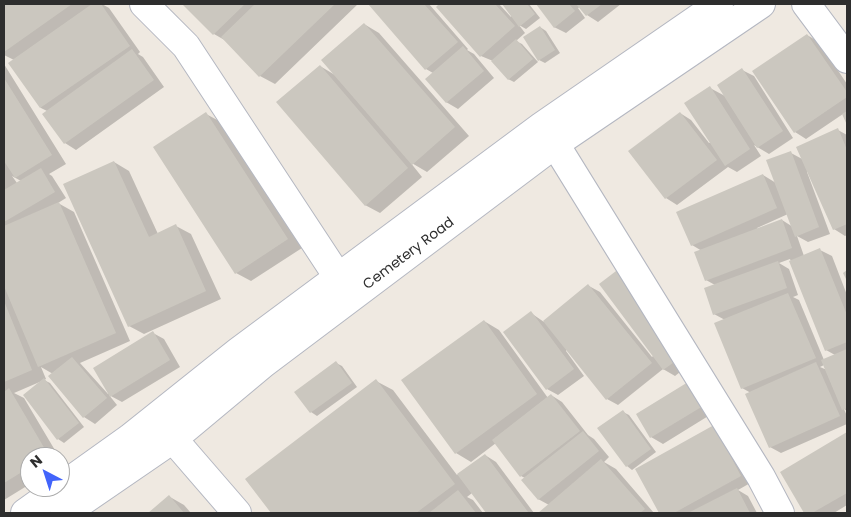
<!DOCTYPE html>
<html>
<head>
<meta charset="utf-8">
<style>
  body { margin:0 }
  #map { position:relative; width:851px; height:517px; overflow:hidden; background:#efe9e1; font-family:Poppins,sans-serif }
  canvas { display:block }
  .frame { position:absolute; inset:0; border:5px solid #2e2e2e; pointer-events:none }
  .north { position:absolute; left:20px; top:447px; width:50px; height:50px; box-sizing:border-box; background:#fff; border:1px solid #ababab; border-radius:50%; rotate:320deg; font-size:14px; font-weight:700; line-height:20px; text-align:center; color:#2e2e2e }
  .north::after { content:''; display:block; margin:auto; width:18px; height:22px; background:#4264fb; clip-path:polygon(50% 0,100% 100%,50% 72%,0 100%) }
</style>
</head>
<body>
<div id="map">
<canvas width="851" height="517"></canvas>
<div class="frame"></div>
<div class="north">N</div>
</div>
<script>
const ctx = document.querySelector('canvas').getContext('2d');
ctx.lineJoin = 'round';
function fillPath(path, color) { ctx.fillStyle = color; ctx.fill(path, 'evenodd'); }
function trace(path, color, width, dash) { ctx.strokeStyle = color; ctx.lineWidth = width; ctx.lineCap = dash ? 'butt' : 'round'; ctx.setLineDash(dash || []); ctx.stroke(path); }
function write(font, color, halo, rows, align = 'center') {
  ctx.font = font + ' Poppins,sans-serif'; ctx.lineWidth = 4; ctx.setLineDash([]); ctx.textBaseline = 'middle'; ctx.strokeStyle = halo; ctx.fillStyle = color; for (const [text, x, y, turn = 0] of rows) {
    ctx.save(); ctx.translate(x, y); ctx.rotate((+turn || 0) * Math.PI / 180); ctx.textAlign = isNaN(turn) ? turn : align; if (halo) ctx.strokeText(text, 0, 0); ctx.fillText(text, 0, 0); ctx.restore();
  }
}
const shadow = new Path2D(`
  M4 4H102L109 8 140 52 138 54 143 57 164 87 76 150 65 143 47 111 41 108 10 63 14 60 4 55Z
  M184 4H358L275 84 260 76 228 42 214 34Z
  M370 4H429L468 49 467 50 474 54 494 78 458 109 446 102 433 73 426 69Z
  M436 4H499L511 17 512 15 503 4H529L540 18 526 29 519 25 525 33 516 41 522 44 538 62 514 82 508 79 493 61 481 56 439 6Z
  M538 4H621L598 22 587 15 580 7 578 8 585 18 566 33 554 27Z
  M364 24 379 33 469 136 427 172 410 162 422 177 380 213 365 205 320 66 335 75Z
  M540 27 546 31 560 53 545 63 539 60Z
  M807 35 819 42 847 84V122L843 114 806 139 795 132Z
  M4 64 66 164 49 174 52 176 66 198 58 203 74 212 130 341 80 363 108 394 153 333 164 339 180 367 122 402 109 395 117 405 95 424 84 417 50 376 53 374 41 367 46 379 44 380 50 383 84 427 64 443 58 439 42 381 14 393 24 398 59 457H30V484L4 500ZM12 176 21 181 17 183Z
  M742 70 754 76 793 138 769 154 754 145 761 156 737 172 728 167 677 205 666 198 680 113 691 120 709 143 711 142 710 88 725 96Z
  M206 114 221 122 302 248 251 281 236 273Z
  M838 130 847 135V235L845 236 834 229 809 171 807 172 830 234 808 242 797 236 804 256 820 250 832 256 847 295V411L844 409 847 416V424L781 453 770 447 751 393 742 388 725 320 714 314 715 285 706 280 702 251 692 245 763 175 776 183 791 153 804 160ZM788 214 793 227 782 220 758 230 757 228ZM790 259 826 350 835 355 824 360 799 300 793 297 798 295 789 269 779 263ZM824 365 827 370 820 367Z
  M114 162 129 171 158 234 176 226 191 234 221 299 144 334 129 326Z
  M589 286 600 292 652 357 654 355 694 361 675 376 663 369 618 405 607 399 567 349 566 351 584 376 558 395 547 389 531 313 544 322Z
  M484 321 499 330 548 398 551 395 562 402 588 435 594 439 609 457 604 462 616 469 654 513H539L549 505 538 499 525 478 521 476 496 443 471 462 456 453Z
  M336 363 342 366 357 387 317 416 311 412 296 392Z
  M376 381 393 390 457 475 485 455 496 462 534 513H487L472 493 467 497 473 500 483 513H272L246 479Z
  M693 381 718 410 663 444 651 437 637 414Z
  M623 412 629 415 656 452 632 470 627 466Z
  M714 427 752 482 738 490 748 496 757 513H660L637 470Z
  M847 433V505L834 513H806L782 472Z
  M60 459 63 464 60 466Z
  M170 497 184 505 191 513H150Z`);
const building = new Path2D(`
  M4 4H72L4 52Z
  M92 4H101L130 46 40 108 8 63Z
  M182 4H245L213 35Z
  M255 4H335L259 77 221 37Z
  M368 4H424L458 42 425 70Z
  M439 4H495L515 26 480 57 436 7Z
  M502 4H527L535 14 519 27Z
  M536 4H569L575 11 554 28Z
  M576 4H602L586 16Z
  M364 23 455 127 412 165 321 60Z
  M540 26 555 50 538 61 523 37Z
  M807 34 847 92V97L794 133 752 71Z
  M516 39 533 59 508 80 491 61Z
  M463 46 484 71 446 103 425 79Z
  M132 49 154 80 64 144 42 114Z
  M320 65 408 168 365 206 276 102Z
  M742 68 783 131 757 148 717 85Z
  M4 78 52 155 15 178 4 161Z
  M710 86 750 149 725 166 684 103Z
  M847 111V125L842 114Z
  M206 112 288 239 235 274 153 147Z
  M680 112 717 160 665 199 628 151Z
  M838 128 847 150V224L833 230 796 147Z
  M791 151 819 227 795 237 766 160Z
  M114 161 149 237 176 224 206 291 128 327 63 184Z
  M41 168 55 192 4 222V190Z
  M763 174 777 208 691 246 676 212Z
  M59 202 116 333 38 367 4 286V226Z
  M782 219 792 248 705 281 694 252Z
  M820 248 847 315V342L825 351 789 261Z
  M778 261 787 288 713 315 704 288Z
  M620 268 684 355 663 370 599 284Z
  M847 270V281L843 273Z
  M588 284 652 363 606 400 543 321Z
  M788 293 816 358 741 389 714 323Z
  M4 301 32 370 4 382Z
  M531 311 574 369 546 390 503 332Z
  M484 320 537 394 455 454 401 380Z
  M153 331 170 360 110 397 93 368Z
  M847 349V408L842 410 821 360Z
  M72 357 107 398 83 418 48 376Z
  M336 361 352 383 310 413 294 392Z
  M816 362 840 416 769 448 745 394Z
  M44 378 79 423 57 440 23 395Z
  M376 379 455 484 416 513H271L245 479Z
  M693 379 708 403 650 438 636 414Z
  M9 388 49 456 47 457H30V467L4 483V392Z
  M551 394 580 431 520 477 492 440Z
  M623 410 651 449 626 467 597 428Z
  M714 425 741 476 674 513H659L635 469Z
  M583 431 599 451 538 500 521 480Z
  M847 432V493L812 513H804L780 472Z
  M485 454 528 512 527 513H486L457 474Z
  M601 459 645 509 640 513H538Z
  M737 488 750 513H688Z
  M458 490 476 513H429Z
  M169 495 184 513H148Z`);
const minor = new Path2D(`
  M144 4 186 46 338 277
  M806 4 847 59
  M555 144 761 477 780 513
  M173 439 237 513`);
const secondary = new Path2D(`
  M25 513 130 438 239 351 542 126 719 4
  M65 513 173 439 264 363 555 144 761 4`);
const streetNames = [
  ["Cemetery Road",409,254,-37]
];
fillPath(shadow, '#0003');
fillPath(building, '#cbc7bf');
trace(minor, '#b4b7c1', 30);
trace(secondary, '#b4b7c1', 30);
trace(minor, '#fff', 28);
trace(secondary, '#fff', 28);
write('14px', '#2e2e2e', '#fff', streetNames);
</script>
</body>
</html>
